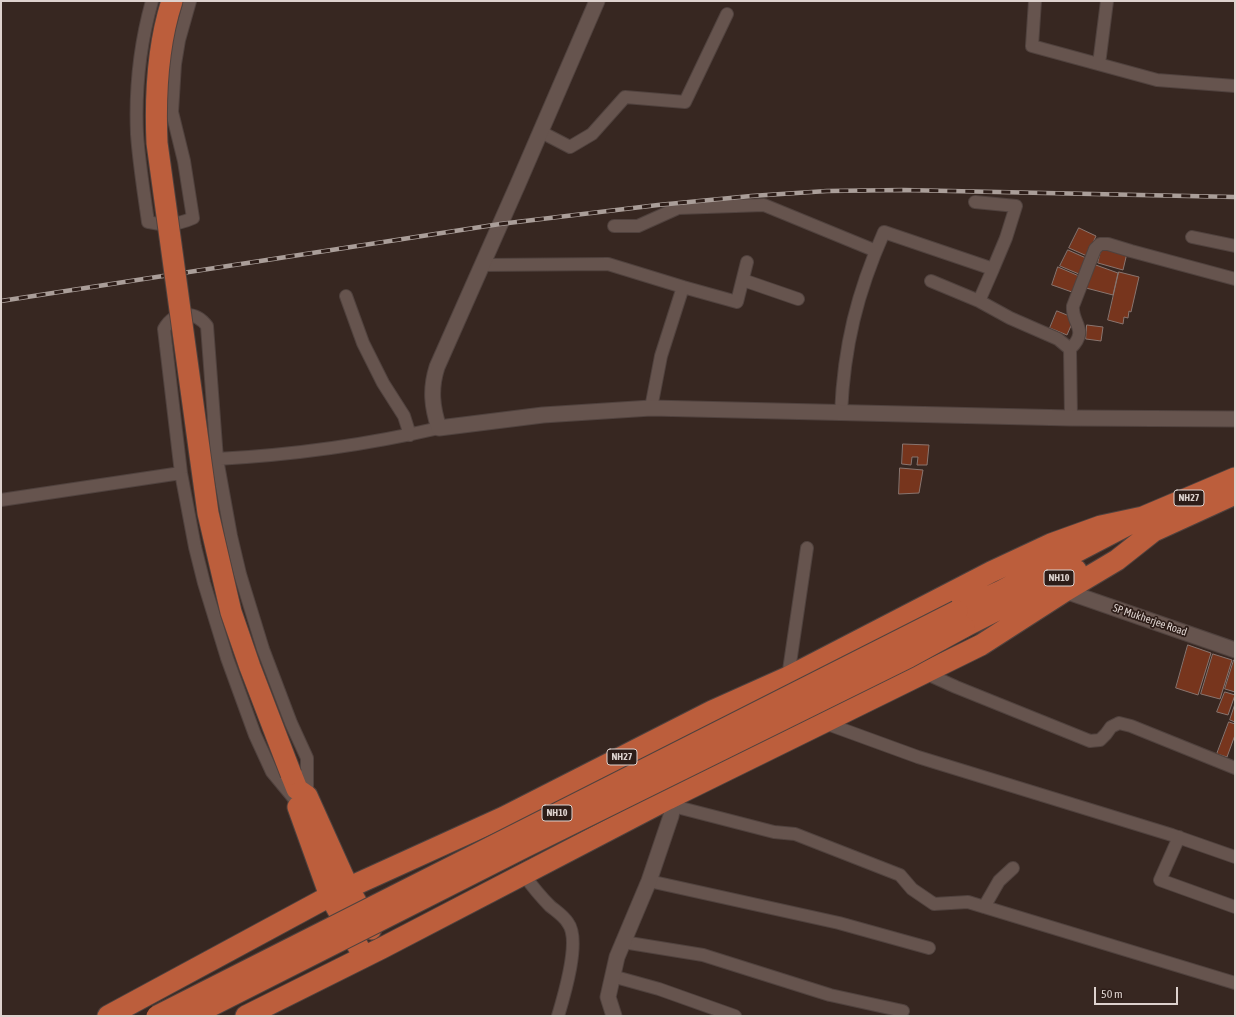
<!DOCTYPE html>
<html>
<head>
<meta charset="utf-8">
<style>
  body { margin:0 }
  #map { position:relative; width:1236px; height:1017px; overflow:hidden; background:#372721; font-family:"Asap Condensed",sans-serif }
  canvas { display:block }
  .frame { position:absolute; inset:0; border:2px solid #ddd2ce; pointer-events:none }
  .scale { position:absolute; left:1094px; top:987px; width:84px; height:18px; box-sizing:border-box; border:2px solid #ddd2ce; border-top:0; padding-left:5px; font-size:12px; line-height:14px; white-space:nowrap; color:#ddd2ce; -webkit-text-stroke:3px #2d1d18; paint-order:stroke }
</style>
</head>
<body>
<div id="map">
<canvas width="1236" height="1017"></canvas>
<div class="frame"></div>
<div class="scale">50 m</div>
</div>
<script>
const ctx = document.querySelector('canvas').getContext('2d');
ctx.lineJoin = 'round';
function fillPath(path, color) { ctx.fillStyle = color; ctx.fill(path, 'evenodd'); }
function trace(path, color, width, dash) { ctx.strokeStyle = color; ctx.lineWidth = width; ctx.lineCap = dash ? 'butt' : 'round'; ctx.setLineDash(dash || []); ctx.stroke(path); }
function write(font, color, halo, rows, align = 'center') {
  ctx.font = font + ' "Asap Condensed",sans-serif'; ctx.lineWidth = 3.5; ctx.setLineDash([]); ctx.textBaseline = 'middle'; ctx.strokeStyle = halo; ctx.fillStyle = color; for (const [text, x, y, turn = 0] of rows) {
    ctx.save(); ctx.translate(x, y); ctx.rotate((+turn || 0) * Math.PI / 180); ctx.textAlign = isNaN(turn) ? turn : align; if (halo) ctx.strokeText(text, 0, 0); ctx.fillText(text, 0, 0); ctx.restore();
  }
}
const building = new Path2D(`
  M1079 228 1096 236 1087 256 1069 248Z
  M1102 247 1127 253 1123 270 1098 263Z
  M1068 250 1086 258 1079 274 1060 266Z
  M1093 264 1118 273 1113 295 1086 288Z
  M1058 267 1079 276 1072 292 1052 285Z
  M1119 272 1139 277 1131 312 1129 311 1128 318 1124 317 1123 324 1108 320Z
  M1057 311 1072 317 1073 321 1067 335 1050 328Z
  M1087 325 1103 327 1101 341 1086 339Z
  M903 444 929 445 927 465H917L918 457H912L911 465 902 464Z
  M900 468 923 470 919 493 899 494Z
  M1188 645 1211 653 1198 695 1176 688Z
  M1213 654 1232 660 1220 699 1201 694Z
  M1234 660H1235V692L1225 689Z
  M1225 692 1235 695 1228 715 1217 712Z
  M1235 704V722L1230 720Z
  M1229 722 1235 724V735L1227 757 1217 754Z`);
const minor = new Path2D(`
  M152 1C140 44 135 89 137 134 139 163 144 193 148 222 164 226 178 225 193 218L184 161 172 112 175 64 179 40 190 1
  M1035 1 1032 46 1157 80 1235 86
  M1099 64 1107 1
  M541 132 570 147 592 134 625 97 685 102 727 14
  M614 226H638L678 208 764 205 876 251
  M1192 237 1235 246
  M482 265 608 264 683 287
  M743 280 798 299
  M931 281 979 301 1010 318 1058 339 1070 349 1071 418
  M346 296 363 343 383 383 404 416 410 435
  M979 301 993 269
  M1070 349C1090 330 1071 323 1073 306L1095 249 1100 244H1108L1131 251 1235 279
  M651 408 661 356 683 287 737 302 747 262
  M841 413C844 346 857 293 884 232L993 269 1006 238 1016 206 975 202
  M217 459C292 455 366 445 439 428
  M1 500 181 473
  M925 673 956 687 1090 741 1100 740 1106 734 1111 727 1119 723 1131 726 1235 768
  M788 677 807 548
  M822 722 918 757 1172 835 1235 857
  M296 801 272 772 255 735 227 658 204 583 195 547 181 473 164 329C174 311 195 310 207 326L217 459 231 536 240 574 263 649 291 723 307 758V796
  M673 806 774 832 795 834 900 875 912 889 934 904 968 902 1235 983
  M1179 837 1160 880 1235 907
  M524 875C532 886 540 896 550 906 556 911 564 916 568 923 581 940 564 996 558 1016
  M649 881 839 923 929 948
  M984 907 999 881 1013 868
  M623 942 703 955 830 995 903 1011
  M612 976 659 989 735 1016`);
const tertiary = new Path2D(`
  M597 1 518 184 437 367C430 389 432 407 439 428L543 415 651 408 1071 418 1235 419
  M1065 591 1235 650
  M614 1016 608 997 617 957 649 881 671 816 673 806 668 799`);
const trunk = new Path2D(`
  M1143 536 1235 494
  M957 611 1001 591 1143 517 1235 478
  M964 627 1076 570
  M291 774 297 789 307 796 348 887 371 929
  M298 807 330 896 364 957
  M108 1016 330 896 504 817 712 711 788 677 991 572 1051 544 1101 526 1143 517
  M246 1016 382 948 668 799 981 645 1065 591 1117 560 1155 530`);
const rail = new Path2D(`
  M1 301 500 224 658 205 751 196 827 191 903 190 1235 197`);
const trunkBridge = new Path2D(`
  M172 1C157 47 155 96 157 143L208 513 231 612 250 667 291 774
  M157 1016 957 611
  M191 1016 523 848 909 657 964 627`);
const shields = [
  [1189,498,30],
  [1059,578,30],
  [622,757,30],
  [557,813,30]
];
const shieldNames = [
  ["NH27",1189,498],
  ["NH10",1059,578],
  ["NH27",622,757],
  ["NH10",557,813]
];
const streetNames = [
  ["SP Mukherjee Road",1150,620,19]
];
fillPath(building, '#77351d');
trace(building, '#89756f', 1);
trace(minor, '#50423e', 14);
trace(tertiary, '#50423e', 17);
trace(trunk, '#50423e', 23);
trace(minor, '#66544e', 12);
trace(tertiary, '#66544e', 15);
trace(trunk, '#bc5e3c', 21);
trace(rail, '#aa9e99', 4.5);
trace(rail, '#2d1d18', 3, [9]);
trace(trunkBridge, '#50423e', 23, []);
trace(trunkBridge, '#bc5e3c', 21);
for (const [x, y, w] of shields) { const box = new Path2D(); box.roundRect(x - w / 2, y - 8, w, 16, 3); ctx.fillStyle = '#2d1d18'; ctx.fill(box); trace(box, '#ddd2ce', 1); }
write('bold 10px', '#ddd2ce', null, shieldNames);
write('11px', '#ddd2ce', '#2d1d18', streetNames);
</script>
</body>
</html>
